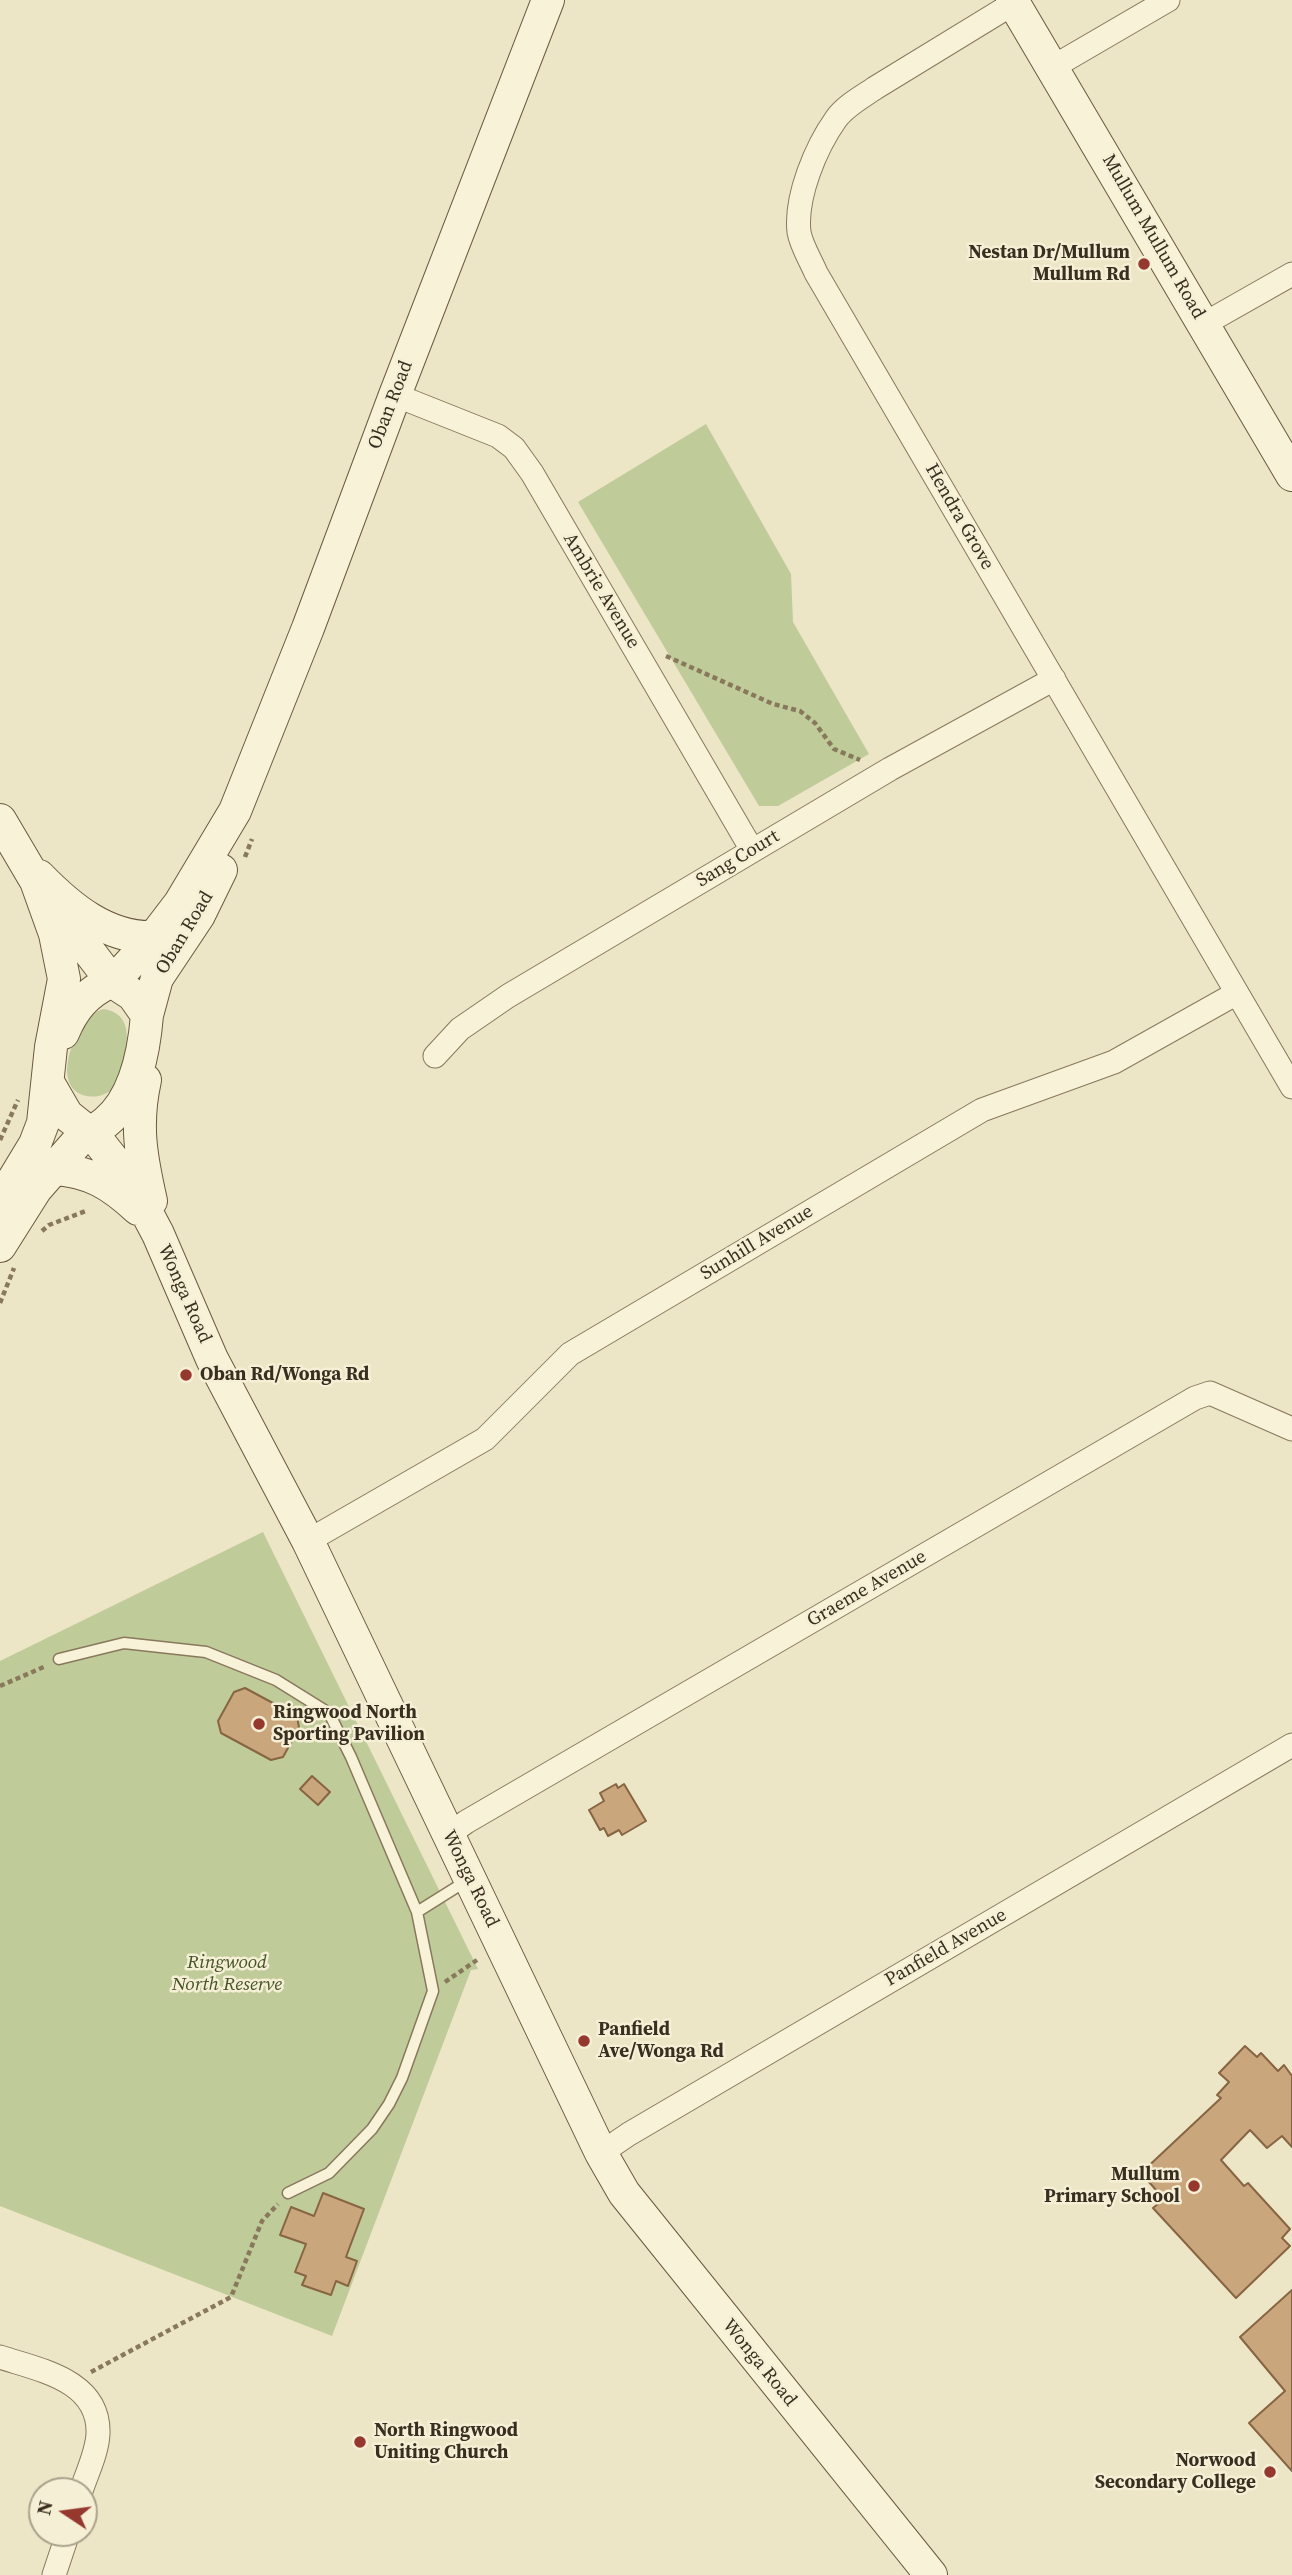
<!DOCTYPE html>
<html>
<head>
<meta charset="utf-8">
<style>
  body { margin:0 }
  #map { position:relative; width:1292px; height:2575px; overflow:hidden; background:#ede6c6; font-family:"Source Serif 4",serif }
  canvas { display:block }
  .north { position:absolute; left:28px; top:2477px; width:70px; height:70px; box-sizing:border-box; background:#f5efd5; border:2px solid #aaa28c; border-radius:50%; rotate:283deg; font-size:19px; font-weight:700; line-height:28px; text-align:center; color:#392e1f }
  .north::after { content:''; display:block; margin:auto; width:24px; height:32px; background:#95382e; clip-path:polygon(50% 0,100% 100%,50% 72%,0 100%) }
</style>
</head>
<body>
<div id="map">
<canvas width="1292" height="2575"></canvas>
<div class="north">N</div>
</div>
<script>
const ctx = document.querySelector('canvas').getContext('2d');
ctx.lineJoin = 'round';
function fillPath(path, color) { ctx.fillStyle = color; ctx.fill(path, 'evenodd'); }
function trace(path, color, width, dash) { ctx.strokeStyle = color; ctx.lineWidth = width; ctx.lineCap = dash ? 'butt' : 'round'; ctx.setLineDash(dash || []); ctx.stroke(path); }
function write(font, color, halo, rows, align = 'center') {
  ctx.font = font + ' "Source Serif 4",serif'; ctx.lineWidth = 5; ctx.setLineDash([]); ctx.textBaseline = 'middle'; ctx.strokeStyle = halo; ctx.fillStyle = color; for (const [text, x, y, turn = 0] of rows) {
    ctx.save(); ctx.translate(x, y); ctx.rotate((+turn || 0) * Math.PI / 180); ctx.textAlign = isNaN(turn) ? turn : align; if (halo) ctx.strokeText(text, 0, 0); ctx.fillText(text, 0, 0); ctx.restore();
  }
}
const green = new Path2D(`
  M706 424 791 574 793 622 869 754 778 806H759L578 502Z
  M103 1009C143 1014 123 1066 113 1089 105 1095 97 1098 87 1096 47 1089 76 1017 103 1009Z
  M263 1532 478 1969 471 1970 332 2336 0 2206V1661Z`);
const building = new Path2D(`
  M245 1688 297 1716 299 1728 283 1757 271 1760 221 1733 218 1721 234 1692Z
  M312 1776 330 1792 318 1805 300 1789Z
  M616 1784 618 1788 624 1784 646 1821 622 1835 619 1830 608 1836 604 1828 600 1830 589 1810 604 1801 600 1793Z
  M1245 2046 1257 2057 1261 2053 1278 2071 1284 2065 1292 2076V2147L1282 2136 1267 2148 1250 2130 1221 2160 1244 2186 1248 2183 1290 2229 1282 2238 1290 2246 1236 2298 1153 2208 1164 2199 1141 2173 1221 2098 1217 2095 1229 2082 1219 2073Z
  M323 2193 364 2209 346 2257 357 2261 348 2286 336 2281 331 2295 302 2285 306 2276 295 2272 306 2244 280 2235 291 2207 314 2216Z
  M1292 2290V2471L1249 2423 1285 2391 1240 2337Z`);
const path = new Path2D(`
  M666 656 773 704 800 711 815 723 834 749 860 760
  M245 857 252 839
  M0 1140 18 1100
  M42 1231 49 1225 86 1211
  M0 1303 14 1268
  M0 1686 46 1666
  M445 1982 477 1960
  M91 2372 231 2297 262 2221 278 2204`);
const lane = new Path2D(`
  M59 1659 124 1643 206 1652 276 1680 329 1713 351 1757 417 1912 433 1991 402 2078 389 2104 372 2129 329 2173 288 2193
  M417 1912 468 1880`);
const street = new Path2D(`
  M1014 3 875 88C862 97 845 106 836 119 816 147 795 197 799 232 801 245 811 261 816 273L1292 1087
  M1053 67 1168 0
  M1204 324 1292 274
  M395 395 498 436 514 448 532 473 752 850
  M435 1056 460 1029 508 996 890 769 1054 679
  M308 1541 485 1439 570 1354 982 1110 1114 1062 1237 993
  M448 1835 466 1822 1195 1398 1210 1393 1292 1429
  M601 2153 629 2134 1292 1745
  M0 2357C39 2370 100 2380 98 2434 97 2453 87 2473 81 2491
  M54 2575 68 2533`);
const secondary = new Path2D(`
  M1012 0 1292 475
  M0 820 36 881 55 934 64 979 51 1047 43 1123 35 1144 0 1202
  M39 876C69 907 107 939 154 937
  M55 907 104 971 110 982
  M113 982 154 937 180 903 235 811 308 628 395 395 548 0
  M147 1015 157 978 199 915 221 870
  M145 1080C135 1125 141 1157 151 1201
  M49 1084 67 1115 87 1131C95 1131 100 1127 106 1122 136 1097 144 1052 147 1015L133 995 113 982H110C86 993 73 1009 63 1033
  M91 1132 130 1181 158 1234 212 1359 308 1541 601 2153 624 2193 931 2575
  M53 1169C90 1171 111 1184 138 1209
  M0 1246 36 1189 87 1131`);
const markers = [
  [1144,264,7,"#95382e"],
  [186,1375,7,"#95382e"],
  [259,1724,7,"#95382e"],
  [584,2041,7,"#95382e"],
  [1194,2186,7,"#95382e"],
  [360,2442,7,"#95382e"],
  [1270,2472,7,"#95382e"]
];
const streetNames = [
  ["Mullum Mullum Road",1153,237,60],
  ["Oban Road",391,405,-69],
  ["Hendra Grove",959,517,60],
  ["Ambrie Avenue",601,591,59],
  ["Sang Court",738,859,-31],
  ["Oban Road",185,933,-59],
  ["Sunhill Avenue",757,1243,-31],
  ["Wonga Road",184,1294,66],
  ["Graeme Avenue",867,1589,-30],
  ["Wonga Road",470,1879,64],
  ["Panfield Avenue",946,1948,-30],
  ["Wonga Road",759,2363,51]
];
const poiNames = [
  ["Nestan Dr/Mullum",1130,253,"right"],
  ["Mullum Rd",1130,275,"right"],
  ["Oban Rd/Wonga Rd",200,1375],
  ["Ringwood North",273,1713],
  ["Sporting Pavilion",273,1735],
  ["Panfield",598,2030],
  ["Ave/Wonga Rd",598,2052],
  ["Mullum",1180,2175,"right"],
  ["Primary School",1180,2197,"right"],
  ["North Ringwood",374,2431],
  ["Uniting Church",374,2453],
  ["Norwood",1256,2461,"right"],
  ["Secondary College",1256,2483,"right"]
];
const parkNames = [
  ["Ringwood",227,1963],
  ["North Reserve",227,1985]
];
fillPath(green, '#c0cb9a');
fillPath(building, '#caa67d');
trace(building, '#876542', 2);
trace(lane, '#88785c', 13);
trace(street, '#88785c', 25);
trace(secondary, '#6a593f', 34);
trace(path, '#88785c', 4.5, [5, 3.5]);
trace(lane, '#f8f2d9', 10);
trace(street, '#f8f2d9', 23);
trace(secondary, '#f8f2d9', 32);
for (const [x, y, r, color] of markers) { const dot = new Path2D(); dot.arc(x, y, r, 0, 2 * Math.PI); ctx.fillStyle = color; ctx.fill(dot); trace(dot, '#f5efd5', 2.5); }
write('19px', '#392e1f', '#f5efd5', streetNames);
write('bold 19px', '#392e1f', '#f5efd5', poiNames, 'left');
write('italic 19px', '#445427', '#f5efd5', parkNames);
</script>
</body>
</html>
